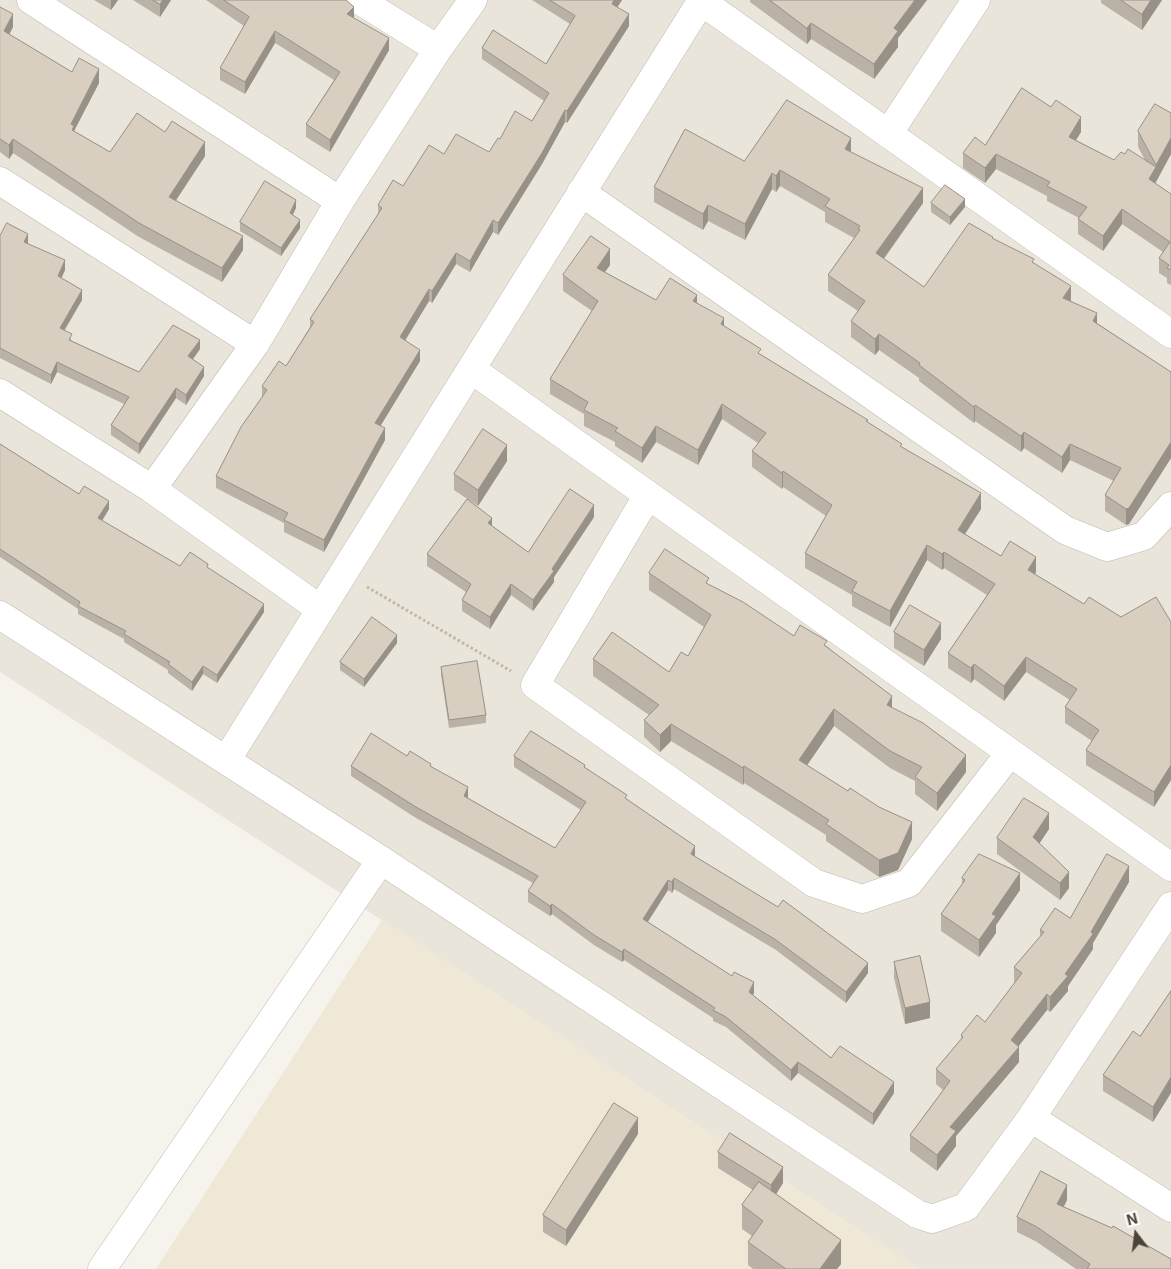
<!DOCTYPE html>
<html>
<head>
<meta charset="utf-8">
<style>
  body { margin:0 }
  #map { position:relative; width:1171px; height:1269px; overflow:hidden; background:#f6f3ec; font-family:Inter,sans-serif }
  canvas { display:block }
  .north { position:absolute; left:1111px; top:1209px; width:50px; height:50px; -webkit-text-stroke:4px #fff; paint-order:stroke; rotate:345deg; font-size:14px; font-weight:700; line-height:20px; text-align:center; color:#4b4439 }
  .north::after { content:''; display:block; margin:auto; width:18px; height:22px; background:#4b4439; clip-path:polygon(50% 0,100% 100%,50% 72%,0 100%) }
</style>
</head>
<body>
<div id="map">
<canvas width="1171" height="1269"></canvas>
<div class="north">N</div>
</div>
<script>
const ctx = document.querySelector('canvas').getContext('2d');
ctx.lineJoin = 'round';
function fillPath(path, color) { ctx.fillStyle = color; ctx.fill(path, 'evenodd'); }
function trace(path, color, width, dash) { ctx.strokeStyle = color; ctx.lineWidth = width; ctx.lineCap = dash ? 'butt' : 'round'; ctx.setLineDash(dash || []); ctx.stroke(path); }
const residential = new Path2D(`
  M0 0H1171V1269H919L0 672Z`);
const education = new Path2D(`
  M382 920 919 1269H156Z`);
const path = new Path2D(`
  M367 587 511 671`);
const minor = new Path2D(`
  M31 0 340 201
  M359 0 438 49
  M701 1 1171 334
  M888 134 976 0
  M0 181 255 344
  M581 192 1065 530 1107 547 1144 536 1171 506
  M471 369 1171 867
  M0 393 152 489 255 344 340 201 438 49 473 0
  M152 489 320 609
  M648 495 535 685 814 883 862 899 909 883 1010 753
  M0 615 381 860 917 1214 932 1219 966 1207 1031 1118 1171 906
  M227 759 702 0
  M1031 1118 1171 1208
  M102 1269 381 860`);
const wall = new Path2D(`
  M94 0H118L111 10Z
  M133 0H171L160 17Z
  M206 0H346L354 18 389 50 330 152 306 137V124L334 80 275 43 245 94 220 80V68L244 26Z
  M532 0H622L617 7 629 26 567 123 565 122 542 164 498 235 493 232 470 272 456 264 432 303 429 301 405 340 420 361 380 426 385 440 324 552 284 532V523L216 488V476L262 398V386L286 366 310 327V319L378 214V205L444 154 489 152 500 139 532 121 544 101 482 59V48L546 64 570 24Z
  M750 0H927L898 38V47L874 79 811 39 807 44 750 2Z
  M1101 0H1162L1142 30 1101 3Z
  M0 7 13 27 9 34 72 72 99 83 74 131 110 152 165 132 205 156 176 200 243 250 222 282 139 237 13 153 9 159 0 152Z
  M1171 113V154L1155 183 1171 194V285L1167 283V278L1159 273V258L1163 252 1122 224 1103 251 1078 234V219L1079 218 1047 201V196L996 169 985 183 963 168V153L985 145 1081 132 1076 140 1114 160H1145L1138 147V131Z
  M851 152 923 203 884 259 924 287 993 239 1034 263 1071 301 1097 323 1171 372V458L1129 524 1126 525 1105 511V495L1114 481 1070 460 1062 473 1024 448 1021 452 975 421 974 423 919 381V378L879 350 875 355 851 337V321L858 311 828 291V275L854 238 825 222V212L780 186 776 192 772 189 745 240 708 221 703 230 654 202V187L744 161Z
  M931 203 965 207 950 225 931 212Z
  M296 208 292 215 300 228 281 256 240 231V222Z
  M0 236 28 244 65 270 61 278 82 300 65 330 72 341 139 372 200 349 193 359 204 376 186 405 176 398 139 454 111 435V425L124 404 57 372 51 384 0 358Z
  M610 265 605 272 656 300 697 303 724 326 761 355 868 422 902 447 981 509 965 534 1001 556 1036 572 1035 574 1084 604 1121 617 1171 622V780L1154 807 1086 765V750L1092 741 1065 723V707L1070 700 1026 672 1004 701 974 679 971 683 948 668V653L987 595 944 568 942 570 927 560 890 627 852 606V595L805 568V553L826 516 783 487 782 489 752 467V451L758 443 722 419 698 465 656 442 642 463 615 446V442L584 426V414L550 394V379L592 311 563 291V275Z
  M0 444 79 494 109 509 102 521 180 566 208 568 264 612 217 683 203 674 192 691 168 673V670L124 642V639L78 614V609L0 557Z
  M507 461 478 506 454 490V474Z
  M594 517 554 577V582L533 611 511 595 490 629 462 611V600L466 592 427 566V554L492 526 528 552Z
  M649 573 709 585 794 636 827 646 892 708 966 772 937 811 915 794V781L890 768 834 726 807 765 912 839 898 870 879 877 826 841V835L744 783 743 785 671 741 660 752 644 737V720L649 715 593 676V659L669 672 688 656 704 627 649 590Z
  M894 632 941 639 924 666 894 648Z
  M397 643 364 687 340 670V662Z
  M441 667 486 715V723L449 728 441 675Z
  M514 756 585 767 627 799 695 857 868 973 846 1003 776 950 674 889 672 893 668 890 648 922 754 993 753 995 831 1058 894 1093 873 1125 798 1073 791 1081 726 1027 713 1021V1018L624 960 622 962 594 945 552 914 550 916 528 902V891L533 883 416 818 351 776V766H431L468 797V798L555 848 581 810 514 767Z
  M1049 829 1039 844 1069 888 1060 900 997 854V838Z
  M962 878 1020 890 996 925V933L979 957 941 931V914L962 885Z
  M1129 882 1093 943V949L1068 986V991L1050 1012 1047 1010 1018 1046 1019 1062 956 1136V1146L937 1171 910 1151V1135L943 1090 936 1084V1069L961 1039V1035L985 1022 1015 983 1014 982V967L1040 937V930L1070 918Z
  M894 962 930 1018 905 1024 894 978Z
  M1171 991 1153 1122 1103 1091V1075L1140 1036Z
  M638 1134 566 1246 543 1232V1215Z
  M718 1152 783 1183 776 1194 841 1264 837 1269H753L748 1265V1242L752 1236 742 1229V1205L753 1190 718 1168Z
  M1067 1200 1064 1207 1171 1269H1076L1037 1242 1017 1232V1217Z`);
const shadedWall = new Path2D(`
  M111 0H118L111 10Z
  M163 0H171L160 17V4Z
  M614 0H622L612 15V4Z
  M915 0H927L898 38V47L874 79V64L894 28Z
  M1151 0H1162L1142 30V14Z
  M354 7V19L347 14Z
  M13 14V27L4 45V31Z
  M629 14V26L567 123V111Z
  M811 23V39L807 44V28Z
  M275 31V43L245 94V82Z
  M389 38V50L330 152V140Z
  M99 69V83L74 131V140L71 124Z
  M565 110V122L542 164 498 235V223Z
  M1081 117V132L1069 151V137Z
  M851 138V154L845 149Z
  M1171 138V154L1156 182V165Z
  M13 139V153L9 159V145Z
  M205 142V156L169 211V197Z
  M996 154V169L985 183V168Z
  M1156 167V182L1149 194V179Z
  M780 170V186L776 192V176Z
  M772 173V189L745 240V224Z
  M923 188V203L876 269V253Z
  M965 199V207L950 225V217Z
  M296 200V208L290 221V213Z
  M708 205V221L703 230V214Z
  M1122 209V224L1103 251V236Z
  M300 220V228L281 256V248Z
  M493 220V232L470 272V261Z
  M28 234V244L24 252V242Z
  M243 236V250L222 282V268Z
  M610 249V265L597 283V268Z
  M456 253V264L432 303V291Z
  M65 260V270L58 286V276Z
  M1071 286V301L1063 298Z
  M429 289V301L400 349V337Z
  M82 290V300L60 337V328Z
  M697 295V310L693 301Z
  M1097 313V329L1093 321Z
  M724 318V334L721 324Z
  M879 334V350L875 355V339Z
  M200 340V349L188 366V356Z
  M420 350V361L375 435V423Z
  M57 362V372L51 384V375Z
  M204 367V376L186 405V395Z
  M176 388V398L139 454V444Z
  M722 404V419L698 465V450Z
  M975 405V421L974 423V407Z
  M656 426V442L642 463V448Z
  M385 428V440L324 552V540Z
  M1024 432V448L1021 452V436Z
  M1171 442V458L1129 524 1126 525V509Z
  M1070 444V460L1062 473V457Z
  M507 445V461L478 506V490Z
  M783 471V487L782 489V473Z
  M981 493V509L958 545V530Z
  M109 501V509L98 527V518Z
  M594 505V517L554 577V582L533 611V600L552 569Z
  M492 518V529L488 523Z
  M927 545V560L890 627V611Z
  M944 552V568L942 570V554Z
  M1036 557V572L1028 585V570Z
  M511 584V595L490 629V617Z
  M264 604V612L217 683V675Z
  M941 623V639L924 666V650Z
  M397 635V643L364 687V679Z
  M1026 657V672L1004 701V686Z
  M974 664V679L971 683V668Z
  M203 666V674L192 691V682Z
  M892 696V713L887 705Z
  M834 709V726L799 777V760Z
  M671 724V741L660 752V735Z
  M966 755V772L937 811V793Z
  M1171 765V780L1154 807V792Z
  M744 766V783L743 785V768Z
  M468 787V797L464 806V796Z
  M1049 813V829L1033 853V837Z
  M912 822V839L898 870 879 877V860Z
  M695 846V857L691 854Z
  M1129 866V882L1093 943V949L1068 986V991L1050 1012V997L1065 974Z
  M1069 872V888L1060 900V883Z
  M1020 873V890L996 925V933L979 957V940L992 914Z
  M674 878V889L672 893V882Z
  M668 880V890L643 929V919Z
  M552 904V914L550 916V906Z
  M624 949V960L622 962V952Z
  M868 963V973L846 1003V992Z
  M754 982V993L749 1002V992Z
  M1047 994V1010L1011 1056V1040Z
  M930 1002V1018L905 1024V1008Z
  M1019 1047V1062L956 1136V1146L937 1171V1155L950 1127Z
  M798 1062V1073L791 1081V1070Z
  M1171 1077V1093L1153 1122V1107Z
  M894 1082V1093L873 1125V1114Z
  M638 1118V1134L566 1246V1230Z
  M783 1167V1183L771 1202V1185Z
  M1067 1185V1200L1057 1219V1204Z
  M841 1240V1264L837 1269H820Z`);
const building = new Path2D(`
  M153 0H163L160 4Z
  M224 0H346L354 7 347 14 389 38 330 140 306 124 340 72 275 31 245 82 220 68 249 17Z
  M550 0H614L612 4 629 14 567 111 565 110 542 153 498 223 493 220 470 261 456 253 432 291 429 289 400 337 420 350 375 423 385 428 324 540 284 520 288 513 216 476 241 427 267 390 262 386 279 361 286 366 314 322 310 319 382 208 378 205 393 180 403 186 429 145 444 154 456 134 489 152 498 138 500 139 515 111 532 121 549 93 482 48 493 30 546 64 575 16Z
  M770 0H915L894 28 898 31 874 64 811 23 807 28Z
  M1121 0H1151L1142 14Z
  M0 7 13 14 4 31 72 72 79 58 99 69 71 124 74 126 72 130 110 152 137 113 165 132 172 121 205 142 169 197 243 236 222 268 139 223 13 139 9 145 0 139Z
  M1022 88 1051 107 1056 100 1081 117 1069 137 1114 160 1121 152 1125 154 1128 149 1156 167 1149 179 1171 194V270L1167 268 1169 265 1159 258 1170 242 1122 209 1103 236 1078 219 1087 207 1047 186 1050 182 996 154 985 168 963 153 975 137 985 145Z
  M787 100 851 138 845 149 923 188 876 253 924 287 969 223 993 237 992 238 1034 259 1032 262 1071 286 1063 298 1097 313 1093 321 1171 372V442L1129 508 1126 509 1105 495 1121 468 1070 444 1062 457 1024 432 1021 436 975 405 974 407 919 365 920 363 879 334 875 339 851 321 865 301 828 275 860 230 858 229 860 226 825 206 830 199 780 170 776 176 772 173 745 224 708 205 703 214 654 187 685 129 744 161Z
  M1155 104 1171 113V138L1156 165 1138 131Z
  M265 181 296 200 290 213 300 220 281 248 240 222Z
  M945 185 965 199 950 217 931 203Z
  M7 223 28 234 24 242 65 260 58 276 82 290 60 328 72 334 69 340 139 372 173 325 200 340 188 356 204 367 186 395 176 388 139 444 111 425 129 397 57 362 51 375 0 348V236Z
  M591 236 610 249 597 268 656 300 670 278 697 295 693 301 724 318 721 324 761 349 758 353 868 420 866 421 902 444 900 446 981 493 958 530 1001 556 1010 541 1036 557 1028 570 1084 604 1089 597 1121 617 1156 597 1171 622V765L1154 792 1086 750 1099 730 1065 707 1077 689 1026 657 1004 686 974 664 971 668 948 653 995 584 944 552 942 554 927 545 890 611 852 591 857 582 805 553 832 505 783 471 782 473 752 451 766 433 722 404 698 450 656 426 642 448 615 431 618 428 584 410 588 402 550 379 598 301 563 275Z
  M483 429 507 445 478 490 454 474Z
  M0 444 79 494 84 486 109 501 98 518 180 566 190 552 208 564 207 567 264 604 217 675 203 666 192 682 168 664 170 662 124 634 126 631 78 606 80 602 0 549Z
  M570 489 594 505 552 569 554 571 533 600 511 584 490 617 462 600 471 584 427 554 467 499 492 518 488 523 528 552Z
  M665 549 709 578 706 583 743 602 794 636 800 625 827 641 824 645 892 696 887 705 923 723 966 755 937 793 915 777 922 767 890 751 834 709 799 760 848 791 850 788 879 807 912 822 898 853 879 860 826 824 829 820 744 766 743 768 671 724 660 735 644 720 659 705 593 659 612 632 669 672 681 652 688 656 711 615 649 573Z
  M910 605 941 623 924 650 894 632Z
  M372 617 397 635 364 679 340 662Z
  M477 661 486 715 449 720 441 667Z
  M531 731 585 765 584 767 627 795 625 798 695 846 691 854 778 907 783 900 868 963 846 992 776 940 674 878 672 882 668 880 643 919 732 976 734 972 754 982 749 992 831 1058 840 1046 894 1082 873 1114 798 1062 791 1070 726 1017 713 1010 715 1008 624 949 622 952 594 935 552 904 550 906 528 891 538 876 416 807 351 766 371 733 407 756 410 751 431 764 430 766 468 787 464 796 555 848 586 802 514 756Z
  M1024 798 1049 813 1033 837 1069 872 1060 883 997 838Z
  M979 854 1020 873 992 914 996 916 979 940 941 914 965 880 962 878Z
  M1107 854 1129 866 1091 932 1093 934 1065 974 1068 976 1050 997 1047 994 1011 1040 1019 1047 950 1127 956 1131 937 1155 910 1135 950 1081 936 1069 963 1037 961 1035 977 1015 985 1022 1022 973 1014 967 1044 932 1040 930 1055 908 1070 918Z
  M920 956 930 1002 905 1008 894 962Z
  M1171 991V1077L1153 1107 1103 1075 1133 1031 1140 1036Z
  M614 1103 638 1118 566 1230 543 1215Z
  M730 1133 783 1167 771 1185 718 1152Z
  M1041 1171 1067 1185 1057 1204 1112 1228 1113 1226 1171 1259V1269H1087L1090 1264 1037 1227 1017 1217Z
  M759 1182 841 1240 820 1269H786L748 1242 763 1221 742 1205Z`);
fillPath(residential, '#eae5da');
fillPath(education, '#efe8d6');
trace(minor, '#c2bbae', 29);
trace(path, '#c4b79f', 3, [2.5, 2.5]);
trace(minor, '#fff', 28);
fillPath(wall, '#bab2a6');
fillPath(shadedWall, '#979187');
fillPath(building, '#d8cfc1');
trace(building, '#979187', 1);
</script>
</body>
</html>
